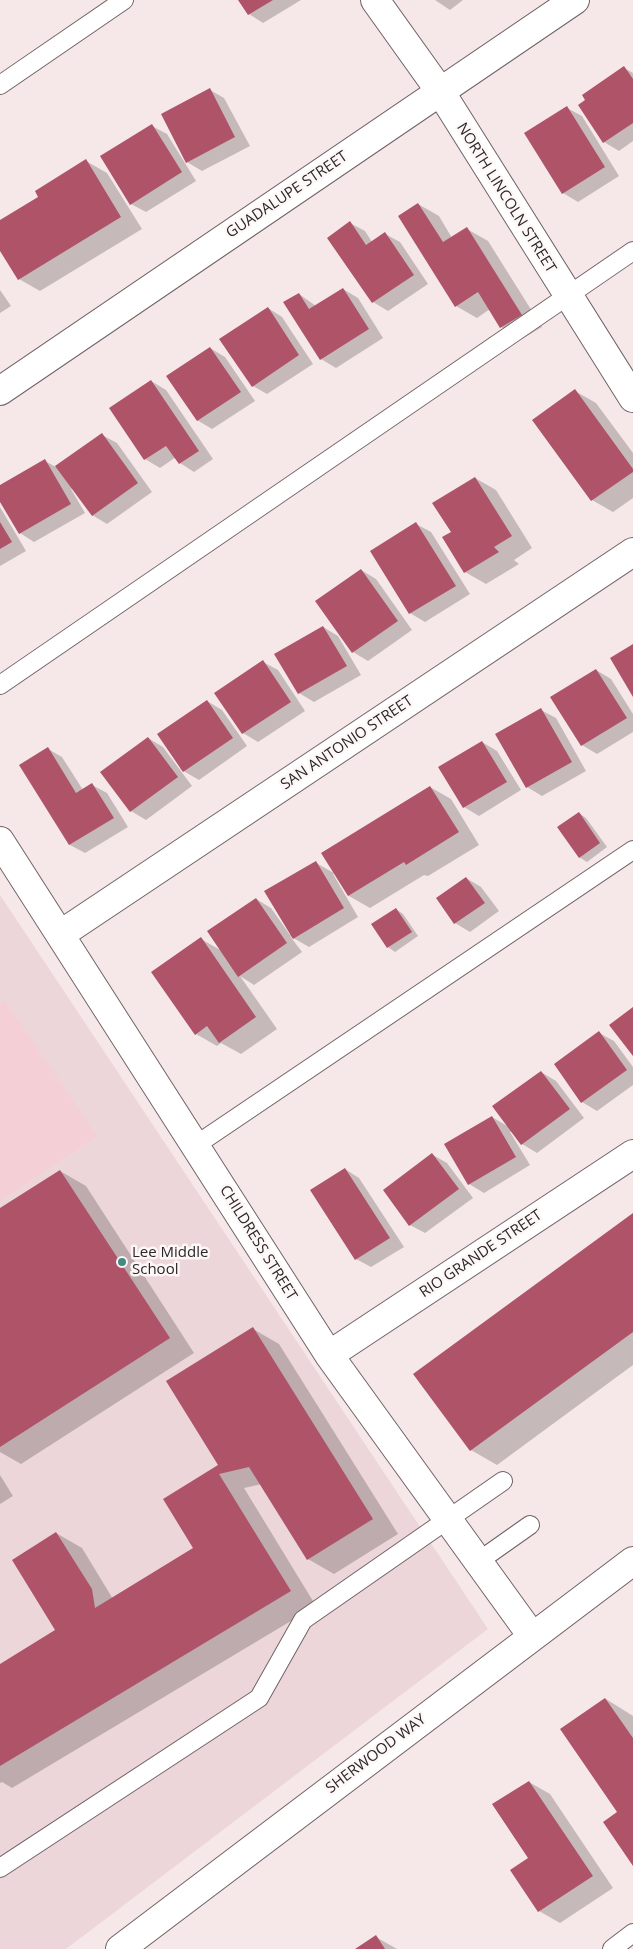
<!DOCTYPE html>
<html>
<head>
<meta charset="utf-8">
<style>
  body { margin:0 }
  canvas { display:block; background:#f6e7e9 }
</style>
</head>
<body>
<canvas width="633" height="1949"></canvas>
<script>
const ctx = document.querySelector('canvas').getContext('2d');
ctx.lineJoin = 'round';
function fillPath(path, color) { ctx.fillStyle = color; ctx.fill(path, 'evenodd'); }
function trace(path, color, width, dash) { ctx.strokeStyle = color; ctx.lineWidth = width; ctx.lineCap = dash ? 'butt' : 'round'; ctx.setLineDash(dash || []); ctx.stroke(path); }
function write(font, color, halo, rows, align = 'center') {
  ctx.font = font + ' "Open Sans",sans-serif'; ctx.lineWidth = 5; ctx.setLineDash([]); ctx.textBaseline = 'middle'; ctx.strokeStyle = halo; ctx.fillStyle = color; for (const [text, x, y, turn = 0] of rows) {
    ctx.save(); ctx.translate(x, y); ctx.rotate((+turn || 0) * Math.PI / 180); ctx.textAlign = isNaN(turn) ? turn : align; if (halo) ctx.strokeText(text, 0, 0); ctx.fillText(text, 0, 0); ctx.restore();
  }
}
const built = new Path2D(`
  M0 895 488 1629 66 1949H0Z`);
const green = new Path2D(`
  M5 1001 97 1136 0 1201V1004Z`);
const shadow = new Path2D(`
  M240 0H301L263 23 249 14Z
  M435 0H463L450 10Z
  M624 68 633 73V141L619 151 604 142Z
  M210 90 224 98 250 146 202 171 187 162Z
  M567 108 582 116 619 176 578 202 563 193Z
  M152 126 167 134 196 181 146 212 131 204Z
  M86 161 107 173 142 229 40 291 19 279 0 248V222L40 198Z
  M418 204 439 216 452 238 467 229 488 241 542 327 522 339 501 327 490 309 477 318 456 306Z
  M350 223 365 231 372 242 385 234 400 242 428 284 388 311 373 302 329 238Z
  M343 289 358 298 383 338 336 368 321 359 299 294 316 306Z
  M0 290 11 306 0 313Z
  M268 308 282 317 313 364 267 394 253 386Z
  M210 348 225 357 255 401 212 429 197 420Z
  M151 381 166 390 213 459 194 472 180 463 176 457 160 468 145 459Z
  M575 391 596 403 633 453V498L613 512 592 500 534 420Z
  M102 435 117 443 152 492 107 524 92 515 73 488 71 489 85 513 34 542 20 533 0 500V486L45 461 56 467Z
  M475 478 496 490 532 548 514 560 519 564 486 584 465 572 444 538 452 533Z
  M0 507 26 551 0 566Z
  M416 524 431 532 470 594 425 622 410 613 372 551Z
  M361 570 376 579 412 630 368 661 353 652 317 601Z
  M323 627 338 636 361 675 314 702 299 693Z
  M263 662 278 670 305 711 258 742 243 733 216 693Z
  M596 670 611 679 633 714V732L597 754 582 745 552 698Z
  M207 701 222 710 247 746 199 780 180 769Z
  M541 710 556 718 586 771 542 796 527 787 497 735Z
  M148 738 163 747 192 786 146 820 131 811Z
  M482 742 497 751 521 790 479 816 464 807Z
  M48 749 62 757 83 790 92 785 107 793 128 827 85 853 70 845 20 765Z
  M430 787 451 799 479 845 428 876 424 875 370 908 349 896 323 854Z
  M579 813 586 818 607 847 587 862 579 857Z
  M316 863 334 873 333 874 358 917 309 947 290 936 302 952 254 985 240 976 277 1029 241 1054 221 1043 217 1046 196 1034 201 939 222 951 256 899 271 908 290 935 291 934Z
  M466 878 481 887 499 911 470 932 455 923Z
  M396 909 403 914 418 936 395 952 388 947Z
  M599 1033 614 1041 633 1067V1085L597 1111 582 1102 555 1065Z
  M541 1072 556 1081 584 1118 537 1153 522 1144 512 1131 510 1132 530 1165 484 1193 469 1184 492 1117 509 1127Z
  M433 1155 447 1163 473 1198 425 1233 410 1225Z
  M345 1169 359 1178 404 1247 371 1267 356 1259Z
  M60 1171 86 1186 194 1353 21 1464 0 1452V1210Z
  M633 1215V1365L497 1465 471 1450Z
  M253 1329 279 1344 398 1534 334 1574 308 1559 262 1484 244 1488 316 1606 12 1788 2 1782 0 1783V1665L57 1630 56 1533 82 1548 113 1599 195 1548 220 1466Z
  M0 1475 13 1496 0 1504Z
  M606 1699 633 1716V1864L619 1812Z
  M529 1782 550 1794 613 1888 560 1923 539 1911 530 1858Z
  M376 1937 397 1949H357Z`);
const building = new Path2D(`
  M238 0H273L248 15Z
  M624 66 633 79V123L603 143 578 105 585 100 582 95Z
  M210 88 235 137 186 163 161 114Z
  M567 106 605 167 562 194 524 133Z
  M152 124 182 172 130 205 100 156Z
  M86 159 121 217 18 280 0 251V220L38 197 35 191Z
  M418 203 443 242 467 227 522 315 500 328 478 292 455 307 398 216Z
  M350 221 366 245 385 232 414 275 372 303 327 238Z
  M343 288 369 329 320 360 283 302 299 293 309 309Z
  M268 307 299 355 252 387 219 339Z
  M210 347 241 392 197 421 166 376Z
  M151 380 199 451 179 464 166 446 144 460 109 408Z
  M575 389 633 469V472L591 501 532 420Z
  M102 433 138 483 92 516 55 466Z
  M45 459 71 504 19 534 0 502V485Z
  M475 477 512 536 494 547 499 552 464 573 442 537 451 532 432 503Z
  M0 522 12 542 0 549Z
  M416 522 456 586 409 614 370 551Z
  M361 569 398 621 352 653 315 601Z
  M323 626 347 666 298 694 274 654Z
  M633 644V697L610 658Z
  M263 660 291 702 242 734 214 693Z
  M596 669 627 718 581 746 550 697Z
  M207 700 233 738 183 772 157 734Z
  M541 708 572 762 526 788 495 734Z
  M148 737 178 777 130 812 100 772Z
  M482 741 507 782 463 808 438 767Z
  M48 747 76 793 92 783 114 818 69 845 19 765Z
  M430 786 459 832 406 865 404 862 348 896 321 853Z
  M579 812 600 843 579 858 557 827Z
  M316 861 344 908 293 939 264 891Z
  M466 877 485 903 454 924 436 898Z
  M256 898 287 943 238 977 207 931Z
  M396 908 412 932 387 948 371 924Z
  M201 937 256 1017 219 1043 207 1026 195 1035 151 972Z
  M633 1007V1056L609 1025Z
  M599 1031 627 1070 581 1103 554 1064Z
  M541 1071 570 1109 521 1145 492 1106Z
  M492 1116 516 1157 468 1185 444 1144Z
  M432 1153 459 1189 409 1226 383 1190Z
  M345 1168 390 1238 355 1260 310 1190Z
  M60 1170 170 1338 0 1447V1208Z
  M633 1213V1332L470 1451 413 1374Z
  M253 1327 373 1519 307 1560 249 1467 219 1474 291 1591 0 1766V1664L55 1630 12 1560 56 1532 92 1589 95 1608 193 1548 163 1499 218 1465 166 1381Z
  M605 1698 633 1738V1866L603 1822 617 1812 560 1729Z
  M529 1781 593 1876 538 1912 510 1870 528 1858 492 1804Z
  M376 1935 385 1949H355Z`);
const service = new Path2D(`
  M0 85 124 0
  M0 685 633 251
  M196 1145 633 850
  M479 1561 530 1525
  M0 1868 259 1698 303 1620 503 1481
  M612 1949 633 1933`);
const minor = new Path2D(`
  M375 0 440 91 633 398
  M0 391 575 0
  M0 841 329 1355 532 1636
  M61 934 633 552
  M329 1355 633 1154`);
const primary = new Path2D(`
  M120 1949 633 1561`);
const markers = [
  [122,1262,5,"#438a83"]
];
const streetNames = [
  ["GUADALUPE STREET",287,195,-34],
  ["NORTH LINCOLN STREET",506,198,58],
  ["SAN ANTONIO STREET",347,743,-34],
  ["CHILDRESS STREET",258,1243,58],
  ["RIO GRANDE STREET",481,1254,-34],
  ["SHERWOOD WAY",376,1754,-37]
];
const poiNames = [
  ["Lee Middle",132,1253],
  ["School",132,1270]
];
fillPath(built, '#edd6d9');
fillPath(green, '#f4d0d6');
fillPath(shadow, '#0003');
fillPath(building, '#af5368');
trace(service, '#706365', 20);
trace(minor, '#706365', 30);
trace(primary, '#706365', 30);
trace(service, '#fff', 18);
trace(minor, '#fff', 28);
trace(primary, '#fff', 28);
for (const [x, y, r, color] of markers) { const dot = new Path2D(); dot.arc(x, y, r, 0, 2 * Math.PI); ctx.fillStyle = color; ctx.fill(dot); trace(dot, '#fdf7f8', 2); }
write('15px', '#2c2728', '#fdf7f8', streetNames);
write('15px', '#2c2728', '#fdf7f8', poiNames, 'left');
</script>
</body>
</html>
